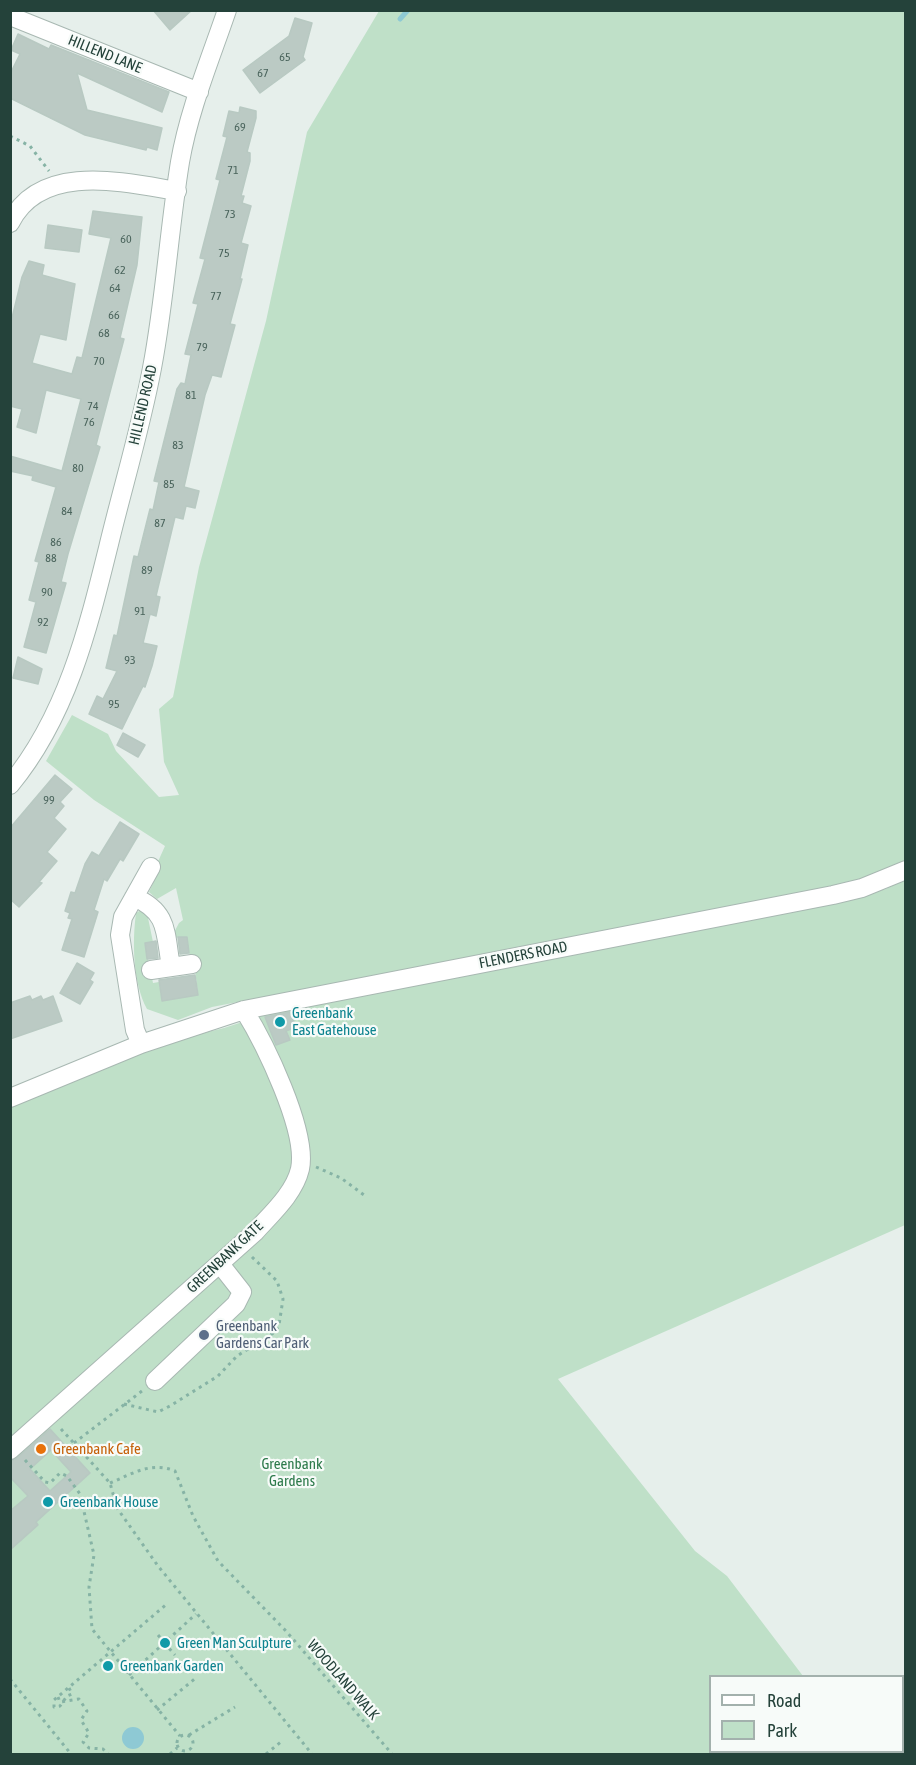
<!DOCTYPE html>
<html>
<head>
<meta charset="utf-8">
<style>
  body { margin:0 }
  #map { position:relative; width:916px; height:1765px; overflow:hidden; background:#e6efeb; font-family:"Asap Condensed",sans-serif }
  canvas { display:block }
  .frame { position:absolute; inset:0; border:12px solid #24423a; pointer-events:none }
  .legend { position:absolute; left:709px; top:1675px; width:195px; height:78px; box-sizing:border-box; background:#f7fbf9; border:2px solid #a3b1ad; margin:0; padding:8px 10px; list-style:none; font-size:18px; color:#24423a }
  .legend li { display:flex; align-items:center; gap:12px; height:30px }
  .legend b { width:30px; border:2px solid #a3b1ad }
</style>
</head>
<body>
<div id="map">
<canvas width="916" height="1765"></canvas>
<div class="frame"></div>
<ul class="legend">
<li><b style="height:8px;background:#fff"></b>Road</li>
<li><b style="height:16px;background:#bfe0c8"></b>Park</li>
</ul>
</div>
<script>
const ctx = document.querySelector('canvas').getContext('2d');
ctx.lineJoin = 'round';
function fillPath(path, color) { ctx.fillStyle = color; ctx.fill(path, 'evenodd'); }
function trace(path, color, width, dash) { ctx.strokeStyle = color; ctx.lineWidth = width; ctx.lineCap = dash ? 'butt' : 'round'; ctx.setLineDash(dash || []); ctx.stroke(path); }
function write(font, color, halo, rows, align = 'center') {
  ctx.font = font + ' "Asap Condensed",sans-serif'; ctx.lineWidth = 4.5; ctx.setLineDash([]); ctx.textBaseline = 'middle'; ctx.strokeStyle = halo; ctx.fillStyle = color; for (const [text, x, y, turn = 0] of rows) {
    ctx.save(); ctx.translate(x, y); ctx.rotate((+turn || 0) * Math.PI / 180); ctx.textAlign = isNaN(turn) ? turn : align; if (halo) ctx.strokeText(text, 0, 0); ctx.fillText(text, 0, 0); ctx.restore();
  }
}
const green = new Path2D(`
  M379 11H905V861L863 879 828 888 212 1007 178 1020 147 1009C133 983 132 943 136 913L141 910 147 913 153 942 145 943 153 983 159 982 162 1001 198 994 194 962 189 953 187 937 171 938 179 923 183 920 176 888 157 899 149 892 158 873 156 866 165 846 94 800 46 761 72 715 108 734 116 751 159 797 179 795 164 762 159 709 173 697 199 567 266 321 307 132Z
  M905 879V1225L558 1379 695 1551 727 1576 803 1676H710V1752H859L861 1754H11V1106L171 1041 224 1028 313 999 826 905 886 889Z`);
const water = new Path2D(`
  M122 1738a11 11 0 1 1 22 0a11 11 0 1 1-22 0Z`);
const stream = new Path2D(`
  M400 19 408 10`);
const building = new Path2D(`
  M153 10H192L170 30Z
  M295 18 312 23 303 57 305 60 260 93 243 70 289 36Z
  M18 34 49 49 51 45 169 92 162 112 77 73 87 110 162 128 157 150 147 147 146 150 85 135 10 98V74L20 54 11 50Z
  M240 107 256 111V118L247 152 250 153V161L241 196H244L242 203 251 206 241 243 248 245 240 279H242L230 324 235 325 221 377 212 375 205 395 184 487 199 491 195 508 186 506 183 519 175 517 156 596 160 597 156 616 150 614 143 643 157 646 152 666 145 687 143 686 122 729 89 714 97 696 103 699 117 671 106 668 114 635 117 636 134 556 138 557 150 509 153 510 159 482 154 481 177 389 181 383 185 384 191 355 185 354 198 304 193 303 205 259 200 258 220 180 216 179 227 137 223 136 229 111 239 113Z
  M93 211 142 217 137 265 120 338 124 339 96 445 100 447 68 554 61 582 66 583 46 653 24 647 36 602 29 600 39 562 35 561 56 487 32 480 33 476 10 471V456L62 471 81 399 46 390 36 433 17 427 22 409 10 406V326L22 277 29 261 44 265 42 275 75 284 66 340 40 334 32 363 72 374 77 357 82 358 111 238 89 234Z
  M48 225 82 230 79 252 45 248Z
  M18 657 42 669 38 684 13 678Z
  M123 733 145 745 138 757 117 745Z
  M55 775 72 789 60 802 64 806 54 818 66 829 47 852 57 861 39 882 42 883 19 907 10 899V828Z
  M120 822 139 834 123 861 120 859 107 881 104 879 94 910 98 912 84 957 62 950 72 919 68 918 70 913 65 911 71 892 75 893 85 864 92 852 99 856Z
  M178 937H187L189 953 180 954Z
  M156 941 158 958 147 959 145 943Z
  M77 963 94 973 90 980 93 982 80 1004 60 993Z
  M195 975 198 995 162 1001 159 980Z
  M30 996 32 1000 41 996 43 1000 53 996 62 1021 10 1039V1003Z
  M290 1012 296 1027 286 1031 290 1040 276 1045 265 1017Z
  M50 1429 90 1473 36 1522 38 1525 10 1550V1511L28 1496 10 1477V1461L17 1458ZM51 1450 71 1472 50 1491 30 1469Z`);
const path = new Path2D(`
  M10 136 30 146 49 171
  M316 1167 341 1178 364 1195
  M124 1404 158 1412 170 1406 218 1376 237 1356 275 1332 279 1325 283 1299 277 1281 252 1257
  M61 1429 110 1483 117 1508 158 1566 312 1754
  M74 1443 142 1391
  M25 1460 45 1482 50 1483 60 1473 67 1476 80 1494 94 1555 89 1587 92 1629 180 1736
  M110 1483C132 1474 151 1461 175 1471L193 1516 218 1561 286 1631 392 1754
  M158 1635 163 1641
  M168 1642 167 1646 175 1655
  M129 1675 196 1614
  M10 1679 71 1754
  M69 1688 72 1694 67 1696 60 1706 54 1707V1700L168 1603
  M58 1697 60 1702 79 1699 87 1711 81 1720 89 1733 83 1742 89 1748 103 1749 108 1754
  M157 1710 197 1677
  M177 1743a8 8 0 1 1 16 0a8 8 0 1 1-16 0Z
  M189 1735 235 1707
  M170 1754 177 1748
  M266 1754 282 1741`);
const minor = new Path2D(`
  M10 16 199 92
  M10 223C40 162 123 182 177 191
  M10 785C67 716 88 629 109 544 123 486 141 427 152 368 165 300 169 230 180 162 189 110 210 60 227 10
  M134 897C169 912 165 933 171 967
  M151 970 192 964
  M141 1044 135 1030 120 935 123 917 151 867
  M10 1098 141 1044 244 1010 833 895 862 888 906 870
  M155 1381 236 1304 242 1292 220 1264
  M10 1450 255 1232C271 1214 294 1194 300 1169 308 1131 264 1042 244 1010`);
const markers = [
  [280,1022,6,"#0f9aa8"],
  [204,1335,6,"#5c6f8a"],
  [41,1449,6,"#e8710a"],
  [48,1502,6,"#0f9aa8"],
  [165,1643,6,"#0f9aa8"],
  [108,1666,6,"#0f9aa8"]
];
const numberNames = [
  ["65",285,57],
  ["67",263,73],
  ["69",240,127],
  ["71",233,170],
  ["73",230,214],
  ["60",126,239],
  ["75",224,253],
  ["62",120,270],
  ["64",115,288],
  ["77",216,296],
  ["66",114,315],
  ["68",104,333],
  ["79",202,347],
  ["70",99,361],
  ["81",191,395],
  ["74",93,406],
  ["76",89,422],
  ["83",178,445],
  ["80",78,468],
  ["85",169,484],
  ["84",67,511],
  ["87",160,523],
  ["86",56,542],
  ["88",51,558],
  ["89",147,570],
  ["90",47,592],
  ["91",140,611],
  ["92",43,622],
  ["93",130,660],
  ["95",114,704],
  ["99",49,800]
];
const streetNames = [
  ["HILLEND LANE",105,54,22],
  ["HILLEND ROAD",143,405,-77],
  ["FLENDERS ROAD",523,955,-11],
  ["GREENBANK GATE",225,1257,-43],
  ["WOODLAND WALK",343,1680,49]
];
const cultureNames = [
  ["Greenbank",292,1013],
  ["East Gatehouse",292,1030],
  ["Greenbank House",60,1502],
  ["Green Man Sculpture",177,1643],
  ["Greenbank Garden",120,1666]
];
const serviceNames = [
  ["Greenbank",216,1326],
  ["Gardens Car Park",216,1343]
];
const foodNames = [
  ["Greenbank Cafe",53,1449]
];
const parkNames = [
  ["Greenbank",292,1464],
  ["Gardens",292,1481]
];
fillPath(green, '#bfe0c8');
fillPath(water, '#8ec9d4');
trace(stream, '#8ec9d4', 5);
fillPath(building, '#bbcac4');
trace(building, '#b8c9c2', 1.5);
trace(minor, '#a8b8b2', 20);
trace(path, '#86b3a5', 3, [3, 4.5]);
trace(minor, '#fff', 18);
for (const [x, y, r, color] of markers) { const dot = new Path2D(); dot.arc(x, y, r, 0, 2 * Math.PI); ctx.fillStyle = color; ctx.fill(dot); trace(dot, '#f7fbf9', 2); }
write('12px', '#4a645c', null, numberNames);
write('15px', '#24423a', '#f7fbf9', streetNames);
write('15px', '#0d838f', '#f7fbf9', cultureNames, 'left');
write('15px', '#4e5e75', '#f7fbf9', serviceNames, 'left');
write('15px', '#c56008', '#f7fbf9', foodNames, 'left');
write('15px', '#2d7a4b', '#f7fbf9', parkNames);
</script>
</body>
</html>
